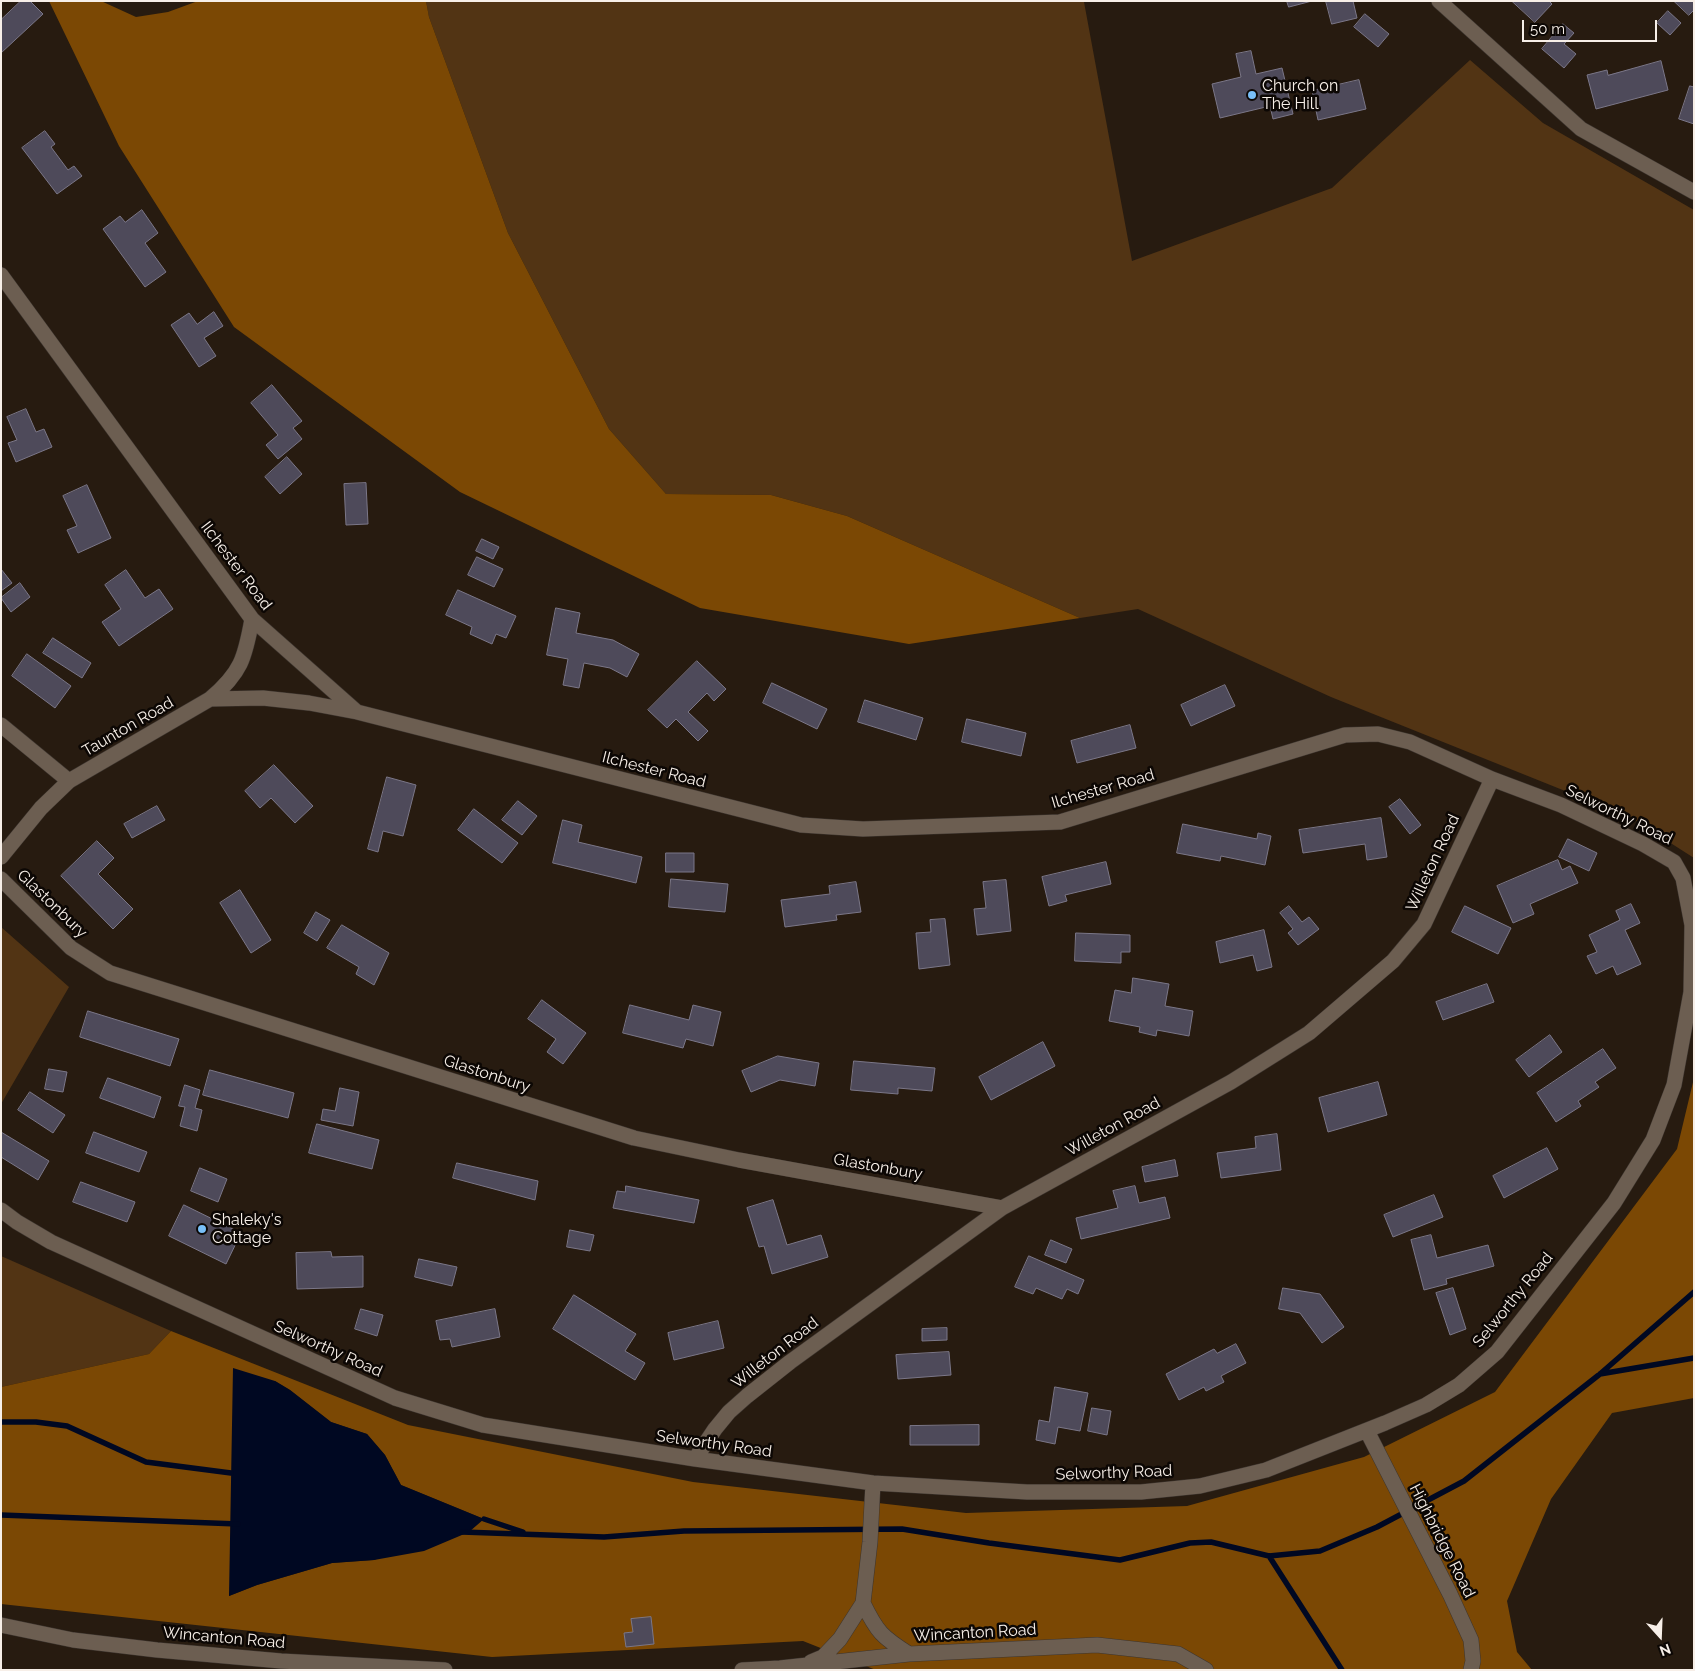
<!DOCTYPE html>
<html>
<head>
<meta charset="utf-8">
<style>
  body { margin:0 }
  #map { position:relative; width:1695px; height:1671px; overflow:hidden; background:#271b10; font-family:Raleway,sans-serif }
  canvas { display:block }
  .frame { position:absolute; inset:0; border:2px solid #f7efe8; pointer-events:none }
  .north { position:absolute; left:1635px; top:1611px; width:50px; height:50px; -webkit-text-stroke:4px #0c0704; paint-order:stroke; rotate:160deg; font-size:14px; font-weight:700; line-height:20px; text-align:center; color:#f7efe8 }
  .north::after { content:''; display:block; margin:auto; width:18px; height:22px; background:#f7efe8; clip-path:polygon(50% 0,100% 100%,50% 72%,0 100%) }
  .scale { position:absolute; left:1522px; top:20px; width:135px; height:22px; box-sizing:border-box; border:2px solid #f7efe8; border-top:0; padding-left:6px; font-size:15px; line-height:18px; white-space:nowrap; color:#f7efe8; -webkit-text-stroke:4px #0c0704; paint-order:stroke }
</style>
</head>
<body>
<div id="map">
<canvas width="1695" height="1671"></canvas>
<div class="frame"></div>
<div class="north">N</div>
<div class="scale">50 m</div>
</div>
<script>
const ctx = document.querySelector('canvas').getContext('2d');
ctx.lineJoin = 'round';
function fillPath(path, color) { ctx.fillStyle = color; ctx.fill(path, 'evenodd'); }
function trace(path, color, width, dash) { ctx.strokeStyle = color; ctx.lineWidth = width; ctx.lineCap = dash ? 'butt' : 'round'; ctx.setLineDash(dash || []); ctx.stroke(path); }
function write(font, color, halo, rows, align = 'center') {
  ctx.font = font + ' Raleway,sans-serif'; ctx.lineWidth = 5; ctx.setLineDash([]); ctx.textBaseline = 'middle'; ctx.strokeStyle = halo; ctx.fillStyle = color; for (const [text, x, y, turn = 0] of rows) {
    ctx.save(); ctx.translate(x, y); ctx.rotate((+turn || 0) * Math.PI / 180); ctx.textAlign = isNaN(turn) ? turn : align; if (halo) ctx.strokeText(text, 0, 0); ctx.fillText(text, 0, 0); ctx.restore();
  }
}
const green = new Path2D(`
  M426 1 1084 2 1132 261 1332 188 1470 60 1543 123 1694 210V858L1630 817 1331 697 1138 609 1080 618 847 516 771 495 666 494 609 429 508 233 429 17Z
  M1 927 69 987 1 1104Z
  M1 1256 171 1331 149 1354 1 1387Z`);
const forest = new Path2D(`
  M49 1H101L136 17 168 12 198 1H426L429 17 508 233 609 429 666 494 771 495 847 516 1080 618 909 644 700 608 460 492 234 327 119 146Z
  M1694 1078V1398L1612 1413 1551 1499 1507 1601 1517 1652 1532 1670H876L803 1641 492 1657 1 1604V1387L149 1354 171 1331 408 1425 693 1482 966 1513 1187 1506 1364 1457 1495 1392 1677 1149ZM275 1381 290 1390 331 1422 367 1434 385 1455 401 1485 484 1519 374 1560 332 1563 257 1585 229 1596Z`);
const water = new Path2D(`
  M233 1368 275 1381 290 1390 331 1422 367 1434 385 1455 401 1485 484 1519 469 1532 424 1551 374 1560 332 1563 257 1585 229 1596Z`);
const stream = new Path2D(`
  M1600 1374 1694 1358
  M1 1422H36L67 1426 146 1462 231 1473
  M1 1515 238 1524
  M484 1519 523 1532
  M462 1532 604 1537 684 1531 902 1529 989 1543 1120 1560 1190 1543 1211 1542 1269 1556 1320 1551 1377 1527 1464 1481 1600 1374 1694 1292
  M1269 1556 1342 1670`);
const building = new Path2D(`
  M21 1H30L43 14 1 53V20Z
  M1287 1H1312L1289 7Z
  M1326 1H1353L1357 18 1332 24Z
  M1512 1H1549L1552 4 1535 22Z
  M1674 1H1694V10L1689 15Z
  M1668 11 1681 23 1670 35 1657 23Z
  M1365 14 1389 34 1378 47 1354 27Z
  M1563 24 1574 33 1564 44 1576 54 1564 68 1542 49Z
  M1251 51 1256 74 1282 68 1293 114 1273 119 1270 106 1220 118 1212 84 1241 77 1236 54Z
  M1661 61 1668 90 1596 109 1587 75 1607 70 1608 75Z
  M1359 80 1366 109 1318 120 1312 91Z
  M1690 86 1694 87V124L1679 119Z
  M45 131 55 144 51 147 68 170 74 166 82 176 57 194 22 148Z
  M142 210 158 233 145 243 166 272 145 287 103 229 120 216 125 222Z
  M214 312 223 326 204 338 216 356 199 367 171 325 189 313 197 324Z
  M272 385 302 421 293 428 302 439 278 459 266 445 278 435 251 403Z
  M26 409 36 432 44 429 52 447 16 462 8 443 17 440 7 417Z
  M287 457 302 474 280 494 265 477Z
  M366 483 368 524 346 525 344 484Z
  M87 485 111 538 78 553 67 530 77 526 63 496Z
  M482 539 499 547 493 559 476 551Z
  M477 557 503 569 494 587 468 575Z
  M1 569 12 583 1 591Z
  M126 570 145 598 159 589 173 609 119 646 102 622 121 609 105 585Z
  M20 583 30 597 11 612 1 598Z
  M458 590 516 616 506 638 496 634 492 644 470 634 472 627 446 615Z
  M556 608 580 613 576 633 613 640 639 654 627 677 610 668 584 663 579 688 563 685 568 659 547 655Z
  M53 638 91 663 82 678 43 653Z
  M27 654 71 686 55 708 12 676Z
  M697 661 726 689 714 701 707 693 688 712 708 731 698 741 676 719 667 728 648 710Z
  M772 683 827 709 817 729 763 703Z
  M1225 685 1235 706 1191 726 1181 705Z
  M865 700 923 718 916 740 858 722Z
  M967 719 1026 733 1021 756 962 742Z
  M1130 725 1136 748 1077 763 1071 741Z
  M274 765 313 806 295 823 271 798 260 808 245 791Z
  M387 777 416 785 403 836 383 831 378 852 368 849Z
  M1400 799 1421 825 1410 834 1389 807Z
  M518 801 537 816 522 835 502 820Z
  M157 806 165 820 132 838 124 824Z
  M474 809 518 843 502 863 458 830Z
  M1381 818 1387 857 1367 860 1365 844 1303 853 1299 830Z
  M563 820 582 825 578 842 642 857 636 883 553 863Z
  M1183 824 1257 839 1258 833 1271 836 1265 865 1221 856 1220 861 1177 853Z
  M1568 839 1597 853 1589 871 1559 857Z
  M97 841 114 858 98 874 133 909 113 929 61 876Z
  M666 853H694V872H666Z
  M1558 860 1562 870 1570 866 1578 883 1530 904 1534 914 1513 923 1497 886Z
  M1106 862 1111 884 1065 895 1067 901 1049 906 1042 877Z
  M671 879 728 884 725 912 669 907Z
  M1006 880 1011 931 977 935 974 909 986 908 983 882Z
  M856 882 861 912 836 915 837 920 785 927 781 900 830 894 829 886Z
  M240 890 271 940 251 953 220 903Z
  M1631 904 1640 923 1625 930 1641 964 1617 975 1613 966 1596 974 1587 956 1597 952 1589 935 1620 920 1616 911Z
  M1289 906 1302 922 1309 917 1319 929 1298 945 1288 933 1293 929 1280 913Z
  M1465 906 1511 928 1498 954 1452 932Z
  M316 912 330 920 317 941 304 933Z
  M945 919 950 965 919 969 916 933 931 932 930 920Z
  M342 925 389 953 374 985 356 974 359 967 327 948Z
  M1264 930 1272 967 1257 971 1253 955 1220 963 1216 942Z
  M1076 933 1130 935V952H1121V963L1075 961Z
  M1133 978 1169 984 1165 1006 1193 1011 1189 1036 1157 1030 1156 1036 1139 1032 1140 1027 1109 1021 1115 990 1131 993Z
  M1487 984 1494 1002 1443 1020 1436 1002Z
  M542 1000 586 1033 563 1064 547 1052 556 1039 528 1019Z
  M630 1005 689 1020 693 1005 721 1012 713 1046 686 1039 683 1048 623 1033Z
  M88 1011 179 1039 170 1066 80 1037Z
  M1550 1035 1562 1052 1529 1077 1516 1060Z
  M1043 1042 1055 1066 991 1100 979 1077Z
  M1603 1049 1616 1068 1595 1082 1599 1087 1578 1101 1581 1106 1556 1122 1537 1093Z
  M778 1056 819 1063 815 1086 780 1080 751 1092 742 1071Z
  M854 1061 935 1068 932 1091 898 1088V1094L851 1090Z
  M49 1069 67 1072 63 1092 45 1089Z
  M210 1070 294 1093 288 1118 203 1095Z
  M108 1078 161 1097 154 1118 100 1098Z
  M1378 1082 1387 1115 1328 1132 1319 1098Z
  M185 1085 200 1090 195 1108 202 1110 197 1131 180 1126 185 1107 179 1106Z
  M340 1088 359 1092 353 1126 321 1120 323 1109 335 1111Z
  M30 1092 65 1115 53 1133 18 1110Z
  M317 1124 379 1140 372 1169 309 1153Z
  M1 1132 49 1161 38 1180 1 1157Z
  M94 1132 147 1152 139 1172 86 1153Z
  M1277 1134 1281 1170 1221 1178 1217 1153 1256 1148 1255 1137Z
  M1547 1148 1558 1169 1504 1198 1493 1176Z
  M1175 1160 1178 1176 1145 1182 1142 1167Z
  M457 1163 538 1181 535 1200 453 1178Z
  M200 1168 227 1179 218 1202 191 1191Z
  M81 1182 135 1202 127 1222 73 1202Z
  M626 1186 699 1200 694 1223 613 1208 617 1191 625 1192Z
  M1135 1186 1139 1203 1165 1197 1170 1218 1081 1239 1076 1218 1118 1208 1113 1191Z
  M1434 1195 1443 1217 1393 1237 1384 1215Z
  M773 1200 787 1245 821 1235 828 1257 772 1274 764 1246 759 1247 747 1208Z
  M184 1205 241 1233 226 1264 169 1236Z
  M570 1230 594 1235 590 1251 567 1247Z
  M1431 1235 1437 1258 1488 1245 1494 1266 1446 1279 1447 1284 1424 1290 1411 1240Z
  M1051 1240 1072 1249 1066 1263 1045 1255Z
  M331 1252 332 1257 363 1256V1287L297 1289 296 1253Z
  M1029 1256 1084 1280 1078 1294 1067 1289 1062 1299 1036 1288 1033 1294 1015 1287Z
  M419 1259 457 1267 452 1286 415 1277Z
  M1283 1288 1320 1294 1344 1327 1322 1343 1300 1313 1279 1309Z
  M1453 1288 1466 1329 1450 1335 1436 1293Z
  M574 1295 636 1334 625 1351 645 1363 635 1380 553 1329Z
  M361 1309 383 1315 377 1336 355 1329Z
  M495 1309 500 1337 452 1347 450 1339 440 1340 436 1321Z
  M718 1321 724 1348 674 1360 668 1333Z
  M947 1328V1340L922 1341V1329Z
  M1236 1344 1246 1363 1221 1376 1224 1382 1206 1391 1204 1387 1179 1400 1166 1374 1214 1349 1217 1353Z
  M949 1352 951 1375 898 1379 896 1355Z
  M1055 1387 1088 1393 1080 1431 1058 1427 1055 1444 1036 1440 1039 1420 1049 1422Z
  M1092 1408 1111 1411 1107 1435 1088 1431Z
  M979 1425V1445H910V1426Z
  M651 1617 654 1644 626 1647 624 1633 633 1632 631 1619Z`);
const street = new Path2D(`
  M1439 1 1581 129 1694 192
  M1 275 252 619 357 712 801 825 863 829 1060 822 1345 735 1378 734 1410 742 1492 779 1561 805 1643 844 1674 862 1683 878 1692 925 1691 992 1674 1085 1653 1140 1614 1203 1497 1352 1459 1385 1426 1405 1385 1423 1266 1470 1200 1486 1141 1492H1027L873 1483 695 1459 483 1425 395 1398 51 1242 17 1222 1 1210
  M210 699 263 698 309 703 357 712
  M1 725 69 781
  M1 857 41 808 69 781 210 699C241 673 245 658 252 619
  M1 879 71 948 110 973 634 1138 739 1160 1002 1208
  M1367 1431 1450 1594 1471 1640 1473 1661 1471 1670
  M695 1459 715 1429 729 1412 747 1396 790 1362 1002 1208 1231 1082 1309 1033 1393 961 1424 924 1492 779
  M863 1603C877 1632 882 1637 909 1654
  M1 1625 73 1640 157 1650 281 1661 445 1670
  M811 1662 823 1657 840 1639 863 1603 870 1542 873 1483
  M742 1670 780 1668 909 1654 1097 1645 1178 1654 1206 1670`);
const markers = [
  [1252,95,5,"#79bff8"],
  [202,1229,5,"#79bff8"]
];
const poiNames = [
  ["Church on",1262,86],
  ["The Hill",1262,104],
  ["Shaleky's",212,1220],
  ["Cottage",212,1238]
];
const streetNames = [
  ["Ilchester Road",236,566,53],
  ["Taunton Road",128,727,-30],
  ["Ilchester Road",654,770,14],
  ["Ilchester Road",1103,789,-16],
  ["Selworthy Road",1619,815,26],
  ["Willeton Road",1433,863,-65],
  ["Glastonbury",52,904,44],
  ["Glastonbury",487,1074,18],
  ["Willeton Road",1113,1127,-29],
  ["Glastonbury",878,1167,10],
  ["Selworthy Road",1513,1300,-51],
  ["Selworthy Road",328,1349,24],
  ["Willeton Road",775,1353,-38],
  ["Selworthy Road",714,1444,8],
  ["Selworthy Road",1114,1473,-2],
  ["Highbridge Road",1442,1541,63],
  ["Wincanton Road",975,1633,-3],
  ["Wincanton Road",224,1638,5]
];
fillPath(green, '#523414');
fillPath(forest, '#7b4804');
fillPath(water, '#000822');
trace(stream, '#000822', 5.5);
fillPath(building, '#4e4a5a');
trace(building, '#7b7788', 1);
trace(street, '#3d352f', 16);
trace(street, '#6c5e51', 15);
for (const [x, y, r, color] of markers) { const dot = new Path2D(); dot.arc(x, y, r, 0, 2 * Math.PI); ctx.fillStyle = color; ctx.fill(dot); trace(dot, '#0c0704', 2); }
write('16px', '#f7efe8', '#0c0704', poiNames, 'left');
write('16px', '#f7efe8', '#0c0704', streetNames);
</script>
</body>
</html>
